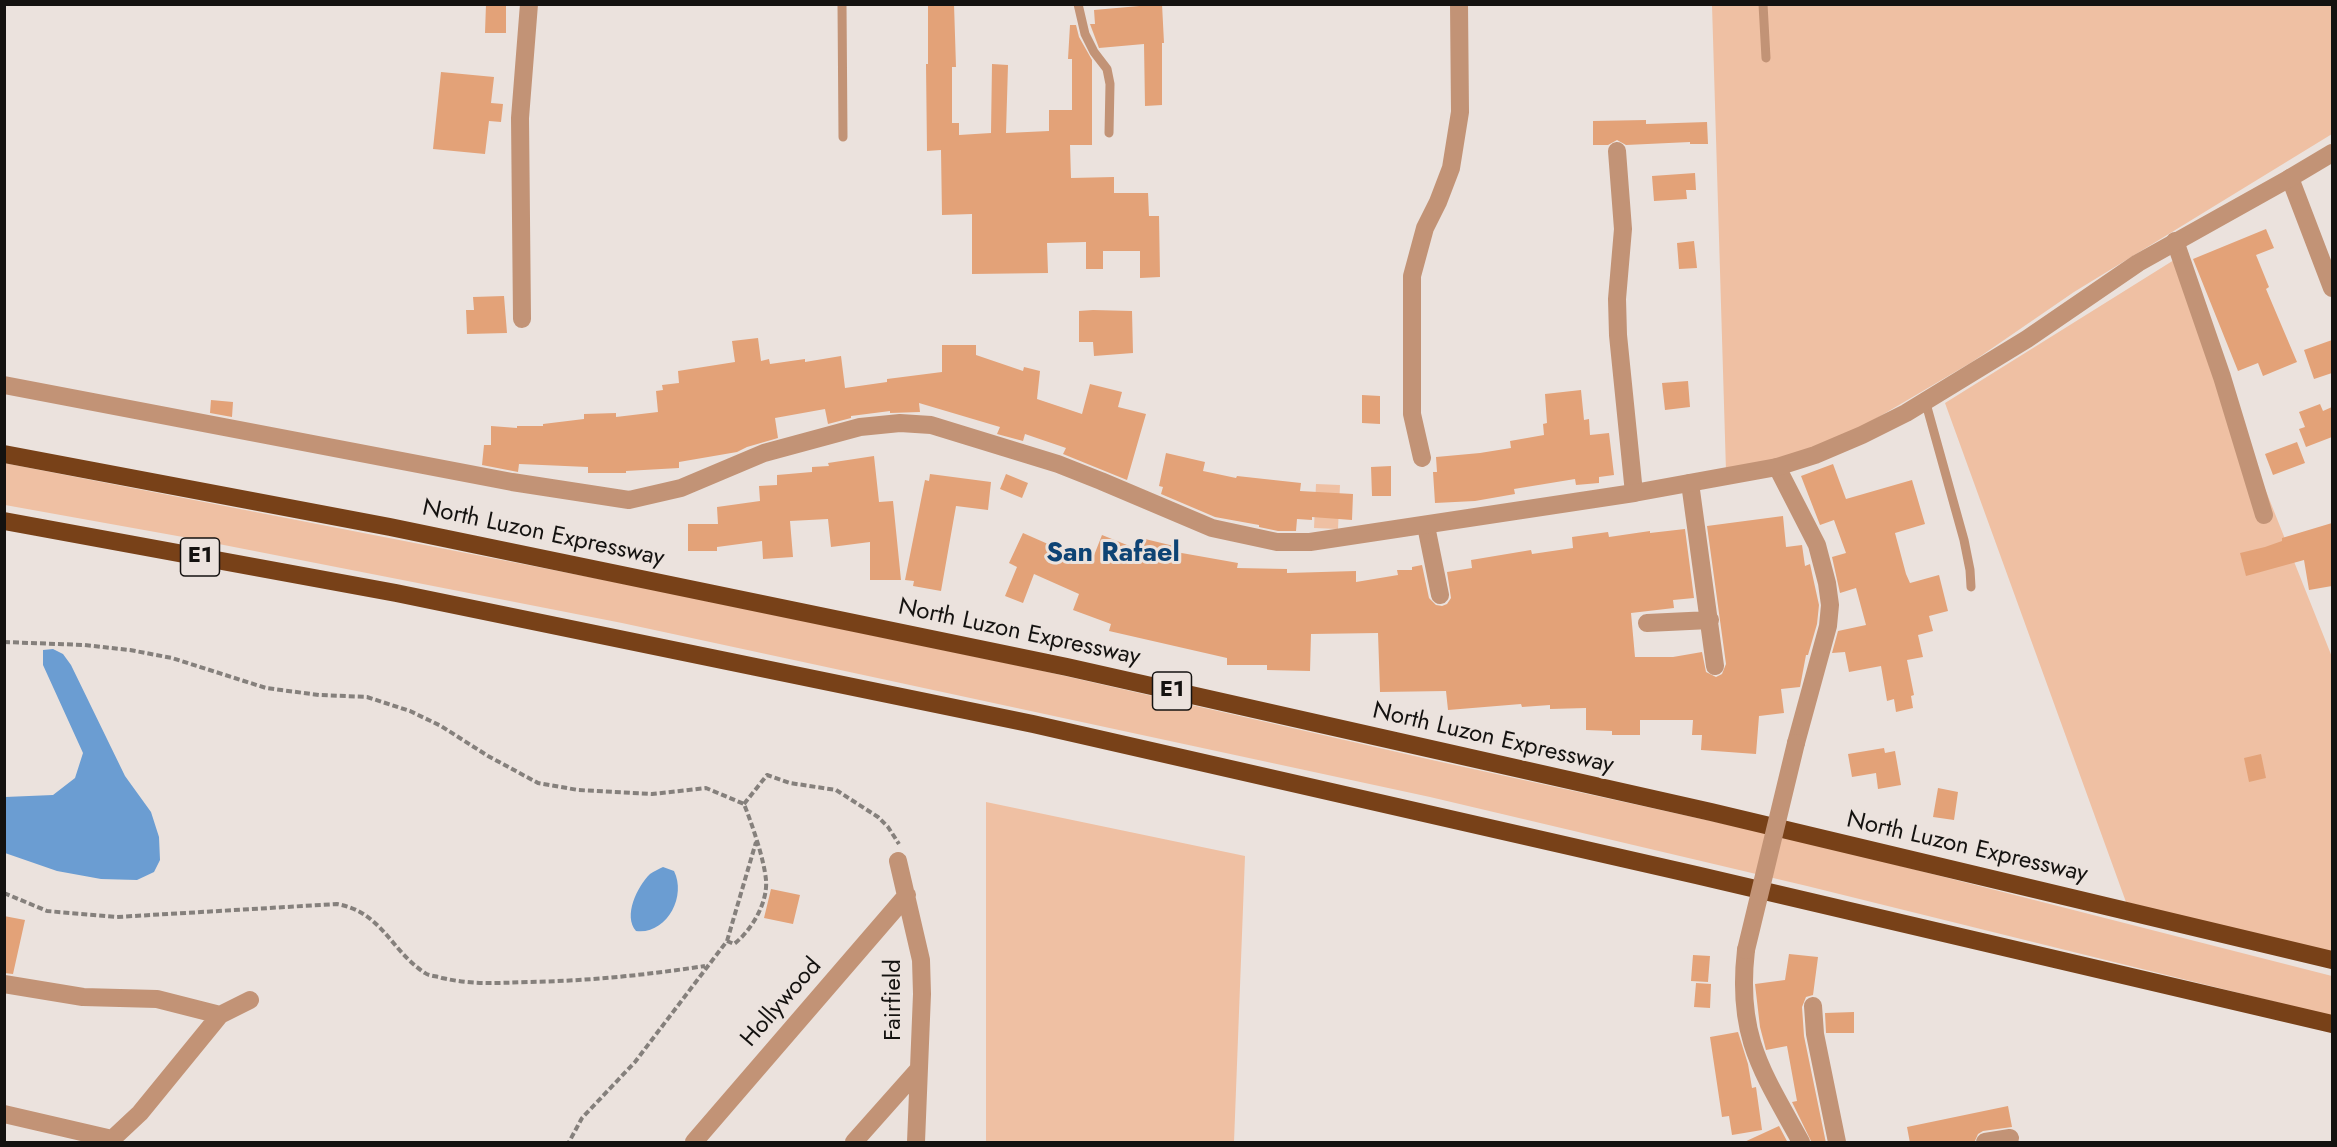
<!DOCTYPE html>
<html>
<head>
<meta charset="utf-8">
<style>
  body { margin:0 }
  #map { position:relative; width:2337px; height:1147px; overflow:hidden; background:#ebe2dd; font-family:Jost,sans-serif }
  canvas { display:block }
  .frame { position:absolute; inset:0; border:6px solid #141210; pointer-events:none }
</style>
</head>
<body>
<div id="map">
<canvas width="2337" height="1147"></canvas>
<div class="frame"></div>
</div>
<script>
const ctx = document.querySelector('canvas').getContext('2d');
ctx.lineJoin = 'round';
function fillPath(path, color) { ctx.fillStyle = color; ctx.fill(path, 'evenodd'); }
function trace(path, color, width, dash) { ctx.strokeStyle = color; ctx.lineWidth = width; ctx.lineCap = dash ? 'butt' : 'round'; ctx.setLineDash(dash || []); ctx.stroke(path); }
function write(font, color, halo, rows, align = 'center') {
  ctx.font = font + ' Jost,sans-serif'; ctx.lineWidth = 6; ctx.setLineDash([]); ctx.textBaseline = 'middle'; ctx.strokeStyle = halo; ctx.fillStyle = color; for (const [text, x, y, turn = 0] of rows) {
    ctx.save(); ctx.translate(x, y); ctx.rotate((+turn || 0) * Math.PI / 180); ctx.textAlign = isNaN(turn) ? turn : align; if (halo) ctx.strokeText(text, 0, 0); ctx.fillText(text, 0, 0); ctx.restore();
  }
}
const green = new Path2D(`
  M1712 5H2332V134L2074 292 1972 362 1860 428 1799 454 1726 471Z
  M2174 260 2332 657V955L2126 902 1945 403Z
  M4 463 625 584 1030 668 1432 760 1807 842 2332 976V1016L1807 886 1430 797 622 623 183 537 5 505Z
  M1316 484 1340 485 1338 529 1314 528Z
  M986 802 1245 856 1234 1142H986Z`);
const water = new Path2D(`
  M53 649 63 654 71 665 125 776 151 812 159 837 160 860 154 872 137 880 101 879 57 871 5 853V797L53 795 75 778 83 753 43 665V650Z
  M663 867 674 871C687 897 666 935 636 931 623 916 637 887 650 874 654 871 659 869 663 867Z`);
const building = new Path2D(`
  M486 4H506V33H485Z
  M928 4H954L956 67H952V123H959V135L991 133 992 64 1008 65 1006 133 1049 131V110H1072V59H1068L1070 25H1076L1079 37 1092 60V145H1070L1071 178 1114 177V193H1148L1149 216H1159L1160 277 1140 278V251H1103V269H1086V242L1047 243 1048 273 972 274V214L942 215 941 150 927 151 926 64H928Z
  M1162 4 1164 43H1162V105L1145 106 1144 44 1099 48 1090 24H1095L1094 10Z
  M441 72 494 77 491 103 503 104 501 122 489 121 485 154 433 149Z
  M1646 120V124L1707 122 1708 144H1690V142L1626 145 1617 140 1608 145H1593V121Z
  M1695 173 1696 190H1686L1687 199 1654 201 1652 176Z
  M2266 229 2274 248 2256 255 2269 287 2266 289 2297 362 2263 376 2258 363 2238 371 2193 259Z
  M1694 241 1697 268 1679 269 1677 243Z
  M504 296 507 333 467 334 466 310H474L473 297Z
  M1093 310 1132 311 1133 353 1094 356 1093 342H1079V311Z
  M758 338 761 361 769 359 770 364 805 359V362L841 356 845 388 887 382V379L942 372V345H976V355L1023 371 1024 367 1040 371 1037 399 1082 414 1090 384 1122 392 1118 407 1146 414 1127 480 1063 454 1066 448 1025 434 1023 441 997 434 1000 427 919 403 920 412 890 413V411L851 416V418L828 424 825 409 775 418 778 438 747 447 737 452 679 462V468L626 471V473H588V467L519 464 518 472 482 465 484 445H491V426L517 428V426H543V424L584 419V414L616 413V417L658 412 656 391 663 390 662 385 679 383 678 371 735 362 732 341Z
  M2332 340V373L2314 379 2304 350Z
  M1688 381 1690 407 1665 410 1662 383Z
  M1581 390 1584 420 1589 419 1590 435 1609 433 1614 475 1599 477V483L1576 485 1575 479 1514 489 1515 494 1475 501 1435 503 1433 472H1437L1436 457 1480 453 1511 448 1510 441 1544 435 1543 424 1547 423 1545 394Z
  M1362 395 1380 396V424L1362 423Z
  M211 400 233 402 232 417 210 413Z
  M2320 404 2323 411 2332 407V437L2306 447 2299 429 2305 427 2299 412Z
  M2297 442 2305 463 2273 475 2265 454Z
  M1166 453 1205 462 1203 471 1236 478 1237 476 1301 483 1300 491 1353 494 1352 520 1312 517V520L1297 519 1296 531H1278L1259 527V525L1215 517 1161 494 1163 487 1159 486Z
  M874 456 879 502 893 501 901 580H870V542L831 547 828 519 790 521 793 557 763 559 762 541 717 547V551H688V524H718L717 507 760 501 759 486 777 485V475L812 472V467L829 466 828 463Z
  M1833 464 1846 499 1912 480 1925 524 1895 533 1906 574 1910 583 1939 575 1948 611 1929 616 1933 631 1918 635 1923 657 1907 660 1914 695 1911 696 1913 708 1896 712 1894 699 1887 701 1881 666 1849 672 1845 652 1832 653 1838 631 1866 625 1856 588 1840 593 1832 557 1846 553 1834 520 1820 525 1801 476Z
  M1391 466V496H1372L1371 467Z
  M930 474 991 482 988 510 956 506 941 591 913 586 914 581 905 580 925 480 929 481Z
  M1006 474 1028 483 1022 498 1000 489Z
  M1783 516 1786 547 1802 545 1805 566 1810 564 1819 605 1817 624 1808 655H1806L1800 687 1781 689 1784 713 1759 716 1756 754 1701 750 1702 735H1692L1693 720H1640V735H1612V731L1586 730V708L1550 709V705L1522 707 1521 704 1448 710 1446 691 1380 692 1378 633 1311 634 1310 671 1267 670V665H1227V658L1109 631 1111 624 1073 610 1079 594 1034 574 1023 603 1005 596 1017 567 1009 563 1023 533 1091 563 1102 535 1137 549 1141 538 1178 547 1176 552 1238 563 1237 568 1287 569V573L1356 571V582L1398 575 1397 570H1412V567L1422 565 1429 598 1436 605 1442 606 1447 604 1451 598 1447 572 1472 568 1471 560 1531 550 1532 554 1573 548 1572 537 1608 532 1609 537 1650 531V533L1685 529 1694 598 1673 600 1674 608 1631 613 1635 657H1673L1702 652 1706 672 1716 677 1722 674 1726 664 1707 526Z
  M2332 523V586L2309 590 2304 560 2246 576 2240 553 2265 547 2282 541V538Z
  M1884 748 1885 753 1895 751 1901 785 1878 789 1876 773 1852 777 1848 754Z
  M2261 754 2266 778 2249 782 2244 758Z
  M1938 788 1958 792 1954 820 1933 817Z
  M771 889 800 895 793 924 764 918Z
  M4 916 25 920 13 974 4 973Z
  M1789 954 1818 957 1813 995 1806 997 1802 1007 1804 1036 1826 1143H1812L1792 1102 1797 1101 1787 1046 1766 1050 1760 1027 1755 984 1785 980Z
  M1693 955 1710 956 1708 982 1691 981Z
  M1696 983 1711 984 1710 1008 1694 1007Z
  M1854 1012V1033H1826L1825 1013Z
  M1738 1032 1748 1064 1752 1088 1756 1087 1762 1130 1732 1135 1729 1116 1722 1117 1710 1037Z
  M2008 1106 2012 1127 1983 1131 1978 1134 1974 1143H1910L1907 1127Z
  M1779 1126 1788 1143H1742Z`);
const path = new Path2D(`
  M4 642 84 645 130 650 172 658 266 688 319 695 367 697 410 711 441 726 488 756 538 783 578 790 652 794 706 788 744 804C752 824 764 859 766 880 768 903 751 931 734 944L727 941 635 1062 582 1118 569 1142
  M744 804 767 775 790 783 836 790 878 817 888 827 899 844
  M4 893 47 911 117 917 337 904C382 912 390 950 425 973 429 976 436 976 442 978 473 985 496 983 528 982 588 981 646 975 705 966
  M727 941 756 842`);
const service = new Path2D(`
  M842 4 843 137
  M1078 4 1085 34 1094 52 1107 69 1110 84 1109 133
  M1763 4 1766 58
  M1925 400 1964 540 1970 570 1971 587`);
const minor = new Path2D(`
  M1617 151 1623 229 1617 299 1618 335 1634 493
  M2290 178 2332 288
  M2175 241 2222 377 2264 515
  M522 319 520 118 529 4
  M1422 458 1412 414V276L1425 228 1438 202 1451 168 1460 112 1459 4
  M1777 467 1817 545 1827 583 1830 605 1828 626 1796 743
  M1690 483 1715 666
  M1426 526 1440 595
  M1647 623 1710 620
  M898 861 921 960 922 994 916 1142
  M1746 950C1736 1036 1762 1071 1801 1142
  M4 984 83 997 157 999 220 1015
  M1813 1006 1815 1034 1837 1142
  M4 1114 112 1139
  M109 1142 140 1113 220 1015 250 1000
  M694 1142 907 895
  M854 1142 918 1070
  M1985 1142 2010 1138`);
const tertiary = new Path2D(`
  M4 385 512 482 629 500 681 488 764 453 860 427 900 423 931 425 1058 464 1101 481 1212 528 1277 542H1310L1634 493 1777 467 1815 455 1862 435 1906 413 2027 339 2138 263 2290 178 2332 153`);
const motorway = new Path2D(`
  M4 454 390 527 1067 667 1711 812 2332 960
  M4 521 396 593 1033 724 1696 875 2332 1024`);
const minorBridge = new Path2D(`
  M1746 950 1796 743`);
const shields = [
  [200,557,39],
  [1172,691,39]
];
const shieldNames = [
  ["E1",200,557],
  ["E1",1172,691]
];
const streetNames = [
  ["North Luzon Expressway",543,534,12],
  ["North Luzon Expressway",1019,633,12],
  ["North Luzon Expressway",1493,739,13],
  ["North Luzon Expressway",1967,848,13],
  ["Fairfield",894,1000,-90],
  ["Hollywood",782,1003,-49]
];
const quarterNames = [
  ["San Rafael",1113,554]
];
fillPath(green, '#efc0a3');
fillPath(water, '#6b9dd2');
fillPath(building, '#e3a278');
trace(path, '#85807c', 4, [6, 3]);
trace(service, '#c29376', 9);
trace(minor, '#c29376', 18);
trace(tertiary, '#c29376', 18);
trace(motorway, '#784118', 18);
trace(minorBridge, '#c29376', 18);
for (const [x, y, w] of shields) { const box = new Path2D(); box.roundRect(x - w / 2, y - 19, w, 38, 4.5); ctx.fillStyle = '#ebe2dd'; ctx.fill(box); trace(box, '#141210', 1.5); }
write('bold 22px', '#141210', null, shieldNames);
write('24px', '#141210', '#ebe2dd', streetNames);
write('bold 27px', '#0d4374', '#ebe2dd', quarterNames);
</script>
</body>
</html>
